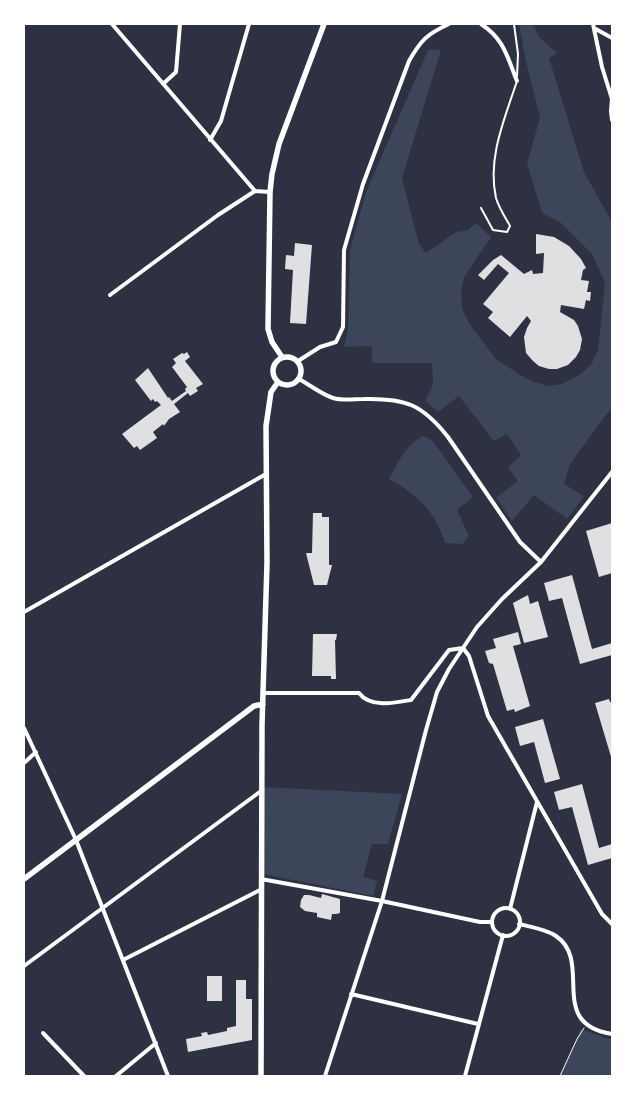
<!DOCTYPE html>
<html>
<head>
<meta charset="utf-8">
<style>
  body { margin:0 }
  #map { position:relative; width:636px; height:1100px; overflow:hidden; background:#2d3142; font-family:Mulish,sans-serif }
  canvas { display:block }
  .frame { position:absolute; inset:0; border:25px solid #fff; pointer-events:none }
</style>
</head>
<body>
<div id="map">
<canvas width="636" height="1100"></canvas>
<div class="frame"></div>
</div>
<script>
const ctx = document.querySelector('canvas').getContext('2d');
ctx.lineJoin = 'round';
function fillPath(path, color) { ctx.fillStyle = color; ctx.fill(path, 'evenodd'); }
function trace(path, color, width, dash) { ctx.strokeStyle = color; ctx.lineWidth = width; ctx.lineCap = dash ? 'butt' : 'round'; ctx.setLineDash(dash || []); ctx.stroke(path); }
const green = new Path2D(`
  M519 24H533L539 37 557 53 549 58 584 172 612 222V407L570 464 564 484 584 496 567 519 534 495 512 521 496 498 518 481 508 467 521 455 507 434 494 441 459 396 438 412 425 401 433 384 432 363H372V346L344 347 348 329 350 250 366 192 428 50H441L402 178 419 244 426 253 456 232 468 230 476 223 491 237 464 277 461 293 462 308 470 325 496 359 520 375 534 382 549 386 561 384 578 376 591 365 598 350 605 283 592 254 560 222 542 213 527 163 540 118 525 57Z
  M423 436 432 440 473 497 457 510 469 536 463 544 445 543C435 511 418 495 389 479 397 464 406 444 423 436Z
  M263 787 402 794 388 844H372L363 877 377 881 373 896 263 874Z
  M580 1029 609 1039H612V1076H560L577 1039Z`);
const building = new Path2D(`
  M536 234 554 237 569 246 581 259 586 268 583 270 581 280 589 281 587 292H591L590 301 586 300 584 309 561 305 560 312 574 320 578 326 582 339 580 350 576 357 568 365 557 369H549L539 366 533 361 526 353 524 337 527 328 531 321 527 316 510 337 488 318 493 312 483 304 509 273 498 264 484 280 478 275 493 260 501 255 524 274 532 270 533 274 543 273 544 253 536 254Z
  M295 243 312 245 306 324 290 323 293 270 285 269 286 255 294 256Z
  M187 352 190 357 185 361 203 384 196 388 198 391 190 396 188 393 174 404 180 412 169 419 164 426 163 424 153 432 157 438 140 450 137 446 134 448 122 434 161 405 157 401 155 402 153 399 151 401 135 380 148 368 168 398 169 397 172 401 186 391 185 389 187 387 172 367 176 363 173 359 182 353 184 354Z
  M313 513H322V517H329V565H332L327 585H314L306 553H312Z
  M612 523V573L599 577 586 531Z
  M572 575 592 649 612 643V655L580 664 562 598 549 601 544 583Z
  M528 595 530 604 538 601 548 637 524 643 513 603Z
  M518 632 521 644 513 646 530 706 515 712 514 709 507 711 493 664 489 663 485 651 496 648 493 639Z
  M313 634H337L336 640H335L336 679H331V676H312Z
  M609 699 610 702H612V760L595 703Z
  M543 719 560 779 545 783 534 742 520 746 515 727Z
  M582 784 599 848 612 844V858L588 865 572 807 559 810 554 792Z
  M322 894 340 899V913L336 914H332L331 920 317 917V913L305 911 300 907 301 900 304 895H309L321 898Z
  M207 976H222V1001H207Z
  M236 980H246V999H252V1040L188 1052 186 1039 202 1036 201 1033 207 1032 208 1035 227 1031V1028L236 1026Z`);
const path = new Path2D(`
  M560 1076 577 1039 584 1028`);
const service = new Path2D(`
  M514 24 518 54 517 76
  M481 208 493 230 507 232 510 226C505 217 499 208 496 198 487 158 505 118 517 81`);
const minor = new Path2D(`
  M112 24 255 191 270 192
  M481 24C504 39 507 56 517 81
  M593 24 602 67 612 99 611 111 612 120
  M594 28 612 38
  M163 84 176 72 180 24
  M210 140 221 121 249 24
  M110 295 218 215 255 191
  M298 361 320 347 336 342 343 327 344 250 363 184 409 61C421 40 427 34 449 24
  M299 379C310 385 321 394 333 398 343 401 354 399 364 399 405 398 422 404 448 437L520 542 541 562
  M24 612 266 474
  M463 648 469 656 488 716 602 914 612 924
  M263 693H359C370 708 395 703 411 700L449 650 463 648
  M24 728 76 840 168 1076
  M24 763 36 752
  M261 879 382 901 480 922H492
  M492 922a14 14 0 1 1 28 0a14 14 0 1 1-28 0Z
  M510 909 537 802
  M519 924C531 927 546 929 556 936 594 962 546 1024 612 1034
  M123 960 260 890
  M24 966 261 791
  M351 994 478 1024
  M43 1033 84 1076
  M116 1076 156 1043
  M325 1076 382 901 426 730 437 692 449 669 477 627 502 599 541 562 612 472
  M465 1076 503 935`);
const secondary = new Path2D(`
  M273 371a14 14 0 1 1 28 0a14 14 0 1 1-28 0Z
  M282 357 272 342 268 329 270 192 272 174 279 144 324 24
  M24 879 254 706 263 704
  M261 1076 262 725 267 563 266 426 271 392 278 382`);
fillPath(green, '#3c4559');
fillPath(building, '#e0e0e3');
trace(path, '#fff', 1);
trace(service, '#fff', 2);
trace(minor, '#fff', 4);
trace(secondary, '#fff', 5.5);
</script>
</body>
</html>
